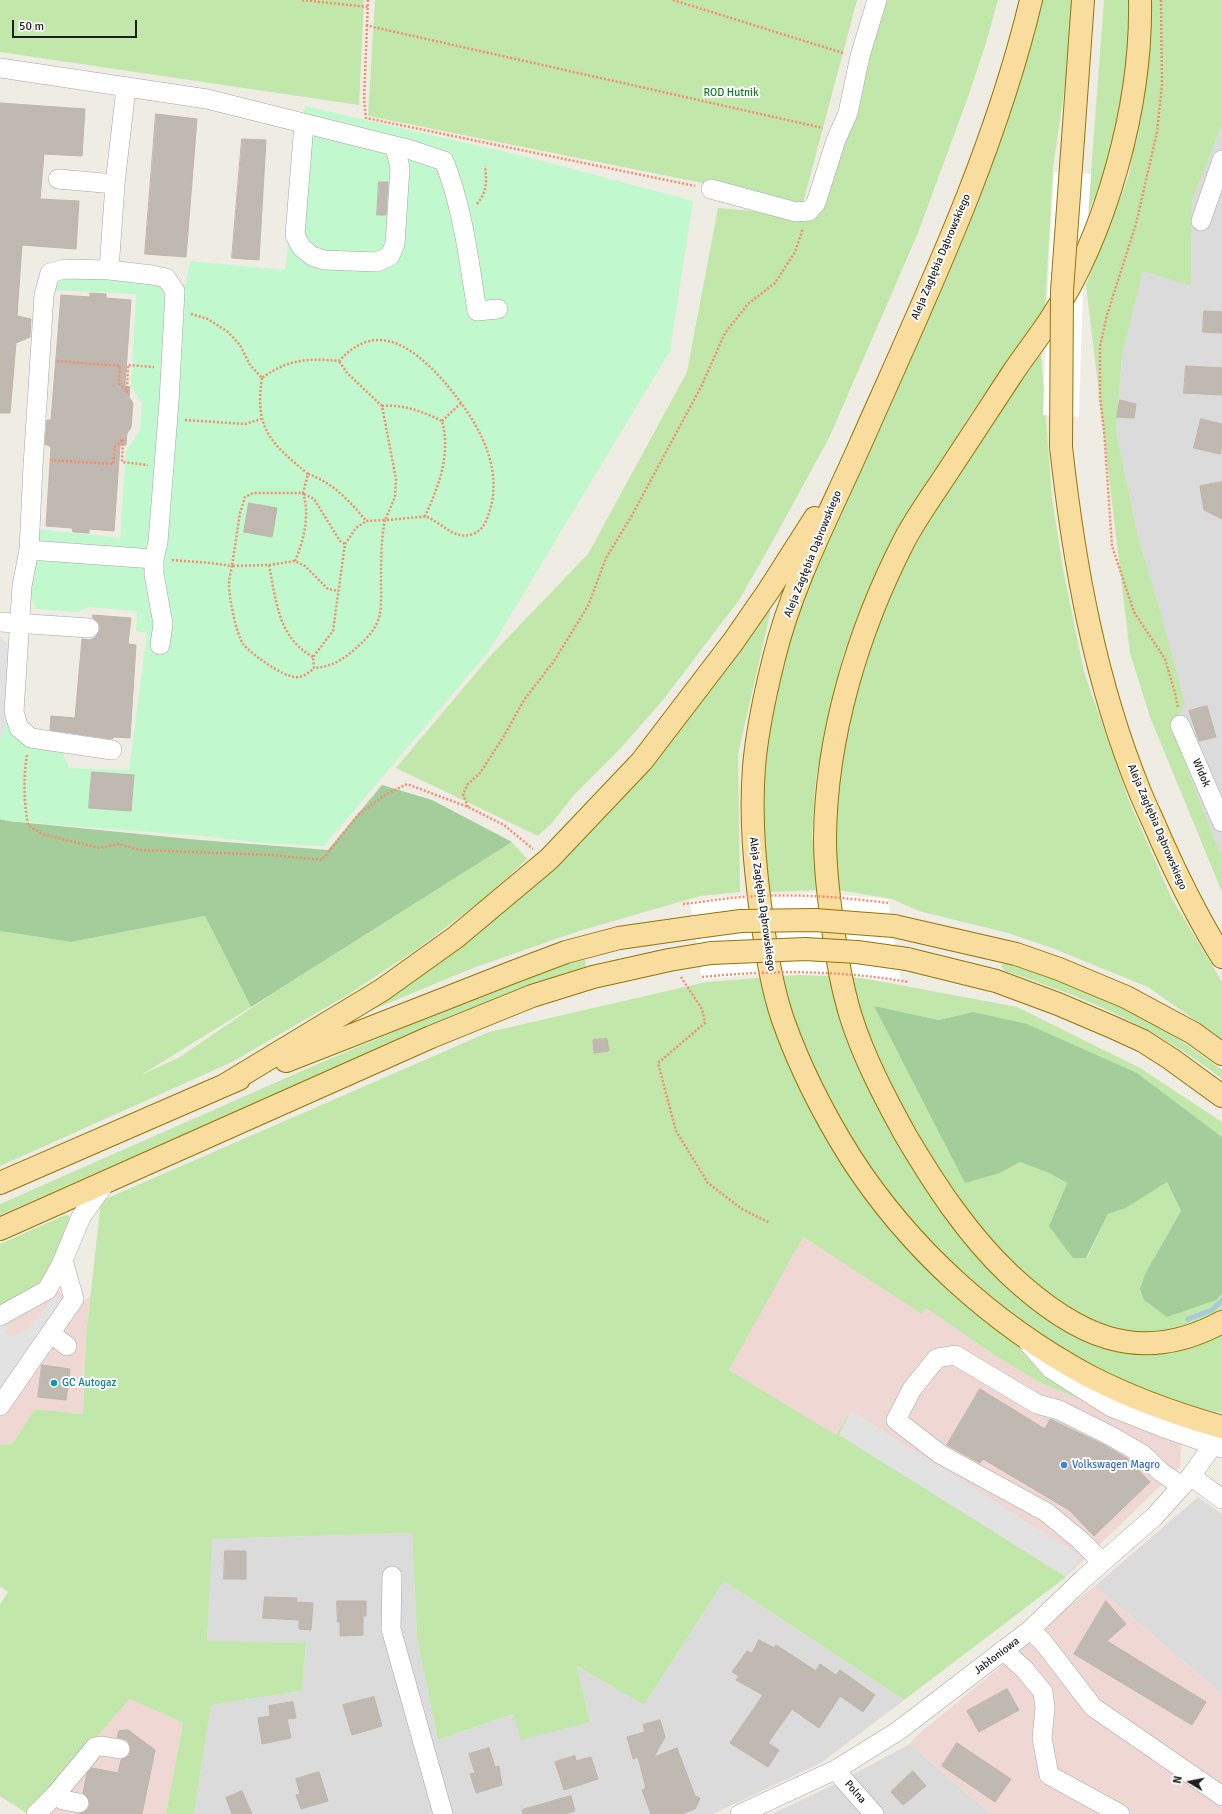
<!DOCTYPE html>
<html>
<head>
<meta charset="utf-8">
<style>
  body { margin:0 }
  #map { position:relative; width:1222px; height:1814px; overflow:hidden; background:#efece4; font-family:Signika,sans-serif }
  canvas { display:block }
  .north { position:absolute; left:1170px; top:1762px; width:40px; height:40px; -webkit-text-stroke:3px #fff; paint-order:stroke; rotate:280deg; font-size:11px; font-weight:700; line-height:16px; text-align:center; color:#1e1e1e }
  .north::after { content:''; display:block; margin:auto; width:14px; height:18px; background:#1e1e1e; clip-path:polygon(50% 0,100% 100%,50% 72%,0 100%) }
  .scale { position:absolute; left:12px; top:20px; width:125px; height:18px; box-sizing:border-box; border:2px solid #1e1e1e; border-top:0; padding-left:5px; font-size:12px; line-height:14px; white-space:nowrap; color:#1e1e1e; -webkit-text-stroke:3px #fff; paint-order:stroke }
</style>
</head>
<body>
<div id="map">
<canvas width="1222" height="1814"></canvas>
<div class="north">N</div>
<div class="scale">50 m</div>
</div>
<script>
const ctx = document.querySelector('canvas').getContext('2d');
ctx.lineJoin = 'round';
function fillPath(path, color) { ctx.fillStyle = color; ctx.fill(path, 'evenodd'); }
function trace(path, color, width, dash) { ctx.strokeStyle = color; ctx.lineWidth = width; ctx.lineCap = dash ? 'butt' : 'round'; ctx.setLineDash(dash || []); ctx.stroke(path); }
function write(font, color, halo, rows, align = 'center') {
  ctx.font = font + ' Signika,sans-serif'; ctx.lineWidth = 4; ctx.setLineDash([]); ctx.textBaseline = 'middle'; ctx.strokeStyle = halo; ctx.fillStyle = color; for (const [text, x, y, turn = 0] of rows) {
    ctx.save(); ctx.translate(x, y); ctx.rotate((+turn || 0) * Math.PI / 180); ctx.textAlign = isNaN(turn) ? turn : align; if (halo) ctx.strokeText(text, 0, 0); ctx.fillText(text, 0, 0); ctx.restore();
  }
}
const residential = new Path2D(`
  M1222 125V852L1218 848 1172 729 1160 610 1138 536 1116 431 1122 357 1143 270 1191 285 1192 201Z
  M1198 1497 1222 1514V1694L1095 1586Z
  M412 1533 417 1638 438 1740 514 1714 590 1722 577 1666 644 1705 724 1581 904 1700 821 1763 713 1814H194L211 1705 302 1691 306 1644 207 1642 211 1539Z
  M910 1744 991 1814H772L833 1785Z`);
const commercial = new Path2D(`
  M802 1237 922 1313 926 1308 997 1357 1043 1384 1182 1441 1180 1467 1066 1577 729 1370Z
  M31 1250 70 1307 90 1297 86 1335 83 1414 35 1409 12 1444 0 1445V1264Z
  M1095 1586 1222 1694V1814H991L910 1744 915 1737 1023 1648 1052 1620Z
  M130 1699 183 1723 166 1814H28Z`);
const grass = new Path2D(`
  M0 0H364L359 105 0 52Z
  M375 0H857L803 203 368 116Z
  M881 0H998L986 43 969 94 918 233 829 438 770 546 739 600 663 700 619 750 574 795 552 823 538 836 396 768 492 654 588 554 687 372 718 208 812 216Z
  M1043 0H1072L1066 77 1053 168 1045 311 971 413 916 504 857 622 843 655 816 777 812 836 820 890 767 892 763 796 768 741 783 657 823 550 1006 128 1030 50Z
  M1104 0H1135L1129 76 1112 144 1101 183 1088 213Z
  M1149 0H1222V125L1192 201 1191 286 1143 271 1122 357 1116 431 1138 536 1160 610 1185 704 1172 729 1218 848 1222 852V892L1150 717 1130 653 1086 285 1129 175 1150 46Z
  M1041 354 1052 498 1063 569 1084 672 1129 801 1171 897 1222 982V1039L1148 987 1052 948 1008 933 919 911 892 899 838 890 835 838 842 762 854 700 892 587 931 518 1006 403Z
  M770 607V614L738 754 740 892 700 896 579 931 473 968 338 1024 475 931Z
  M512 842 527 859 486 897 420 947 349 994 232 1062 0 1166V931L71 942 205 916 251 1007 141 1075 180 1057 272 994Z
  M585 960 586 969C516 987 450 1019 384 1047 255 1102 128 1159 0 1215V1204L320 1063 540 970Z
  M1004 963 1073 985 1129 1010 1167 1031 1222 1070V1079C1158 1028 1082 996 1005 971L1001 966Z
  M798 975 857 977 1017 1007 1140 1068 1222 1122V1137L1137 1073 973 1012 939 1020 874 1006 1000 1173 1020 1162 1049 1173 1067 1183 1049 1226 1087 1258 1108 1214 1126 1208 1167 1182 1181 1211 1146 1272 1216 1300 1222 1294V1413L1196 1408 1182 1441 1043 1384 997 1357 926 1308 922 1314 803 1237 729 1370 836 1435 851 1411 840 1435 1066 1577 904 1700 724 1581 644 1705 577 1666 590 1722 521 1740 513 1714 438 1740 417 1638 412 1533 212 1539 207 1641 306 1643 302 1691 211 1705 194 1814H166L183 1723 130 1699 28 1814 0 1796V1604L8 1592 0 1586V1445L12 1444 35 1409 83 1414 86 1335 101 1201 489 1032 706 982Z
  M69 1215C70 1223 65 1234 62 1242 45 1284 38 1286 0 1306V1244L63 1216Z`);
const forest = new Path2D(`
  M382 785 432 800 512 842 251 1007 205 916 71 942 0 931V819L8 821 200 840 328 850Z
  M874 1006 939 1020 973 1012 1027 1024 1137 1073 1222 1137V1294L1216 1300 1167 1317 1144 1300 1140 1289 1146 1272 1181 1211 1167 1182 1126 1208 1108 1214 1086 1258H1073L1049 1226 1067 1183 1049 1173 1020 1162 1000 1173 965 1183Z`);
const park = new Path2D(`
  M305 106 531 158 693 201 670 351 489 651 324 846 264 843 202 836 8 821 0 819V741L9 715 62 751 69 768 129 770 147 633 136 631 137 611 88 607 79 612 36 609 29 595 37 529 120 538 126 451 140 431 142 404 131 385 136 294 53 290 63 277 92 276 186 284 190 261 285 270Z`);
const parking = new Path2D(`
  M0 636 12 649 9 715 0 741Z
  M55 1294 68 1307 0 1398V1324L2 1321 9 1326 5 1333 11 1337 29 1329Z
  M851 1411H852L1081 1556 1066 1577 839 1435Z`);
const pier = new Path2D(`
  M1054 172 1091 174 1083 286 1079 417 1043 415 1048 288Z
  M814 893 888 899 901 982 822 974 746 975 702 980 690 901 722 897Z`);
const stream = new Path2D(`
  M1188 1319 1212 1310 1222 1300`);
const building = new Path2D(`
  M0 103 85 109 82 156 44 154 40 199 79 201 76 249 22 245 17 316 31 319 30 337 16 343 10 413H0Z
  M156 114 197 119 186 257 145 254Z
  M242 139 266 140 259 260 232 258Z
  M379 182H388L386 215H377Z
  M90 293 106 294V298L131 300 125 386 130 387 129 397 133 403 131 428 127 433 126 445H120L114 531 89 529V533L73 532 72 528 46 526 51 447 45 444 47 420H51L61 295 90 297Z
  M1204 311 1222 312V333L1203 332Z
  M1186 366 1222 368V395L1184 393Z
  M1120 400 1136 404 1134 418 1117 417Z
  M1201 419 1222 424V446L1220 454 1194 448Z
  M1222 482V519L1204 510 1200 486Z
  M249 503 277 508 272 537 244 532Z
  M93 615 131 618 128 644 136 645 130 738 114 737 112 739 50 730 51 716 75 718 82 639 90 640 94 638 98 634 100 629 99 623 93 618Z
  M1207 706 1216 737 1199 741 1189 711Z
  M92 772 134 775 131 811 89 808Z
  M607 1039 609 1051 594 1053 593 1040Z
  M42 1365 70 1369 66 1400 38 1397Z
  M980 1389 1045 1429 1050 1419 1104 1445 1128 1459 1150 1482 1094 1536 1069 1510 983 1459 980 1463 947 1445Z
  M225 1551H246V1579H224Z
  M265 1597 297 1598 296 1602 313 1603 311 1630 299 1629V1620L263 1618Z
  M337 1601H366V1616H363V1635L340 1636V1622H338Z
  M1106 1601 1126 1624 1107 1641 1206 1702 1192 1725 1074 1654Z
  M759 1640 774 1648 776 1645 816 1671 820 1664 836 1675 840 1670 875 1695 863 1712 840 1696 819 1728 792 1709 768 1743 779 1750 768 1767 730 1743 763 1695 736 1680 739 1676 732 1672 747 1651 752 1653Z
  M1007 1689 1019 1710 979 1732 967 1711Z
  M374 1697 382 1726 352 1735 343 1705Z
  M293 1702 296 1718 287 1719 291 1738 262 1744 258 1718 270 1716 269 1706Z
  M660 1720 665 1737 654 1757 677 1748 695 1796 700 1798 695 1809 681 1814H651L642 1790 646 1788 638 1757 633 1759 627 1737 645 1732 643 1725Z
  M128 1730 155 1750 142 1814H79L87 1810 90 1805 89 1799 83 1793 87 1773 92 1768 118 1773 121 1760 129 1756 131 1750 130 1745 127 1740 117 1737 119 1731Z
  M957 1743 1011 1779 995 1802 942 1766Z
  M489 1748 495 1767 499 1766 502 1785 476 1793 470 1774 475 1773 469 1754Z
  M575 1756 576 1761 591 1757 598 1779 564 1790 555 1762Z
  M913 1771 926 1786 903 1805 891 1792Z
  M319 1772 328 1801 301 1809 296 1795 300 1794 296 1779Z
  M242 1791 252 1814H232L226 1798Z
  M571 1796 575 1811 565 1814H523L522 1810Z`);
const path = new Path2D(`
  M302 0 368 7
  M368 0 367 25 373 27 823 128
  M673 0 843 53
  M1161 0 1162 85 1157 132 1136 224 1107 315 1100 346V398L1104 430 1112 546 1134 612 1165 659 1175 693 1178 708
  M367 25 364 100 366 118 695 186
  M477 204C487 192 487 182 485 166
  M191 314 208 319 228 332 240 345 250 365 262 378C288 359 308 358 339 361 375 321 410 345 440 377 472 413 506 463 489 513 486 522 483 530 473 534 455 541 442 523 427 517 423 516 392 520 385 520 381 540 381 561 381 581 381 593 382 607 379 618 375 631 364 641 355 649 343 660 330 667 314 668L313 657 333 631 345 544 356 528 366 521
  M57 361 120 366 119 383 127 392 128 365 154 367
  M262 378C254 429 271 443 308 474L303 493H253L245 497 240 513 232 566 269 565 295 561 305 566 328 589 338 591
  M382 406C403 404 424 412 442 421 451 454 439 486 425 516
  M185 420 245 424 261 419
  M442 421 462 402
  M50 460 113 464 115 447 123 439 122 462 148 465
  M308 474C332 482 351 502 366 521L385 520 395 497 396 479 382 406 347 373 339 361
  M304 494 314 499 340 541 345 544
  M172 560 211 563 232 566C231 572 229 578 229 584 229 598 236 633 243 644 251 654 282 676 295 677 302 678 309 673 314 668
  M295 561C304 540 310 515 303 493
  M269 565C276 600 278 638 313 657
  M27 755C23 778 24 802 28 825L42 834 99 848 119 844 140 850 271 855 322 860 358 815 385 795 407 784 468 807 504 825 533 849
  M468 807 463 794 468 784 480 773 504 736 524 700 554 661 588 606 606 558 631 517 701 387 725 333 748 304 775 283 795 252 803 228
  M681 977 702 1009 705 1023 658 1063 676 1131 708 1183 742 1209 770 1223`);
const minor = new Path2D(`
  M0 68 207 99 411 150 444 161C463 208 469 261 477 311L498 309
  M304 124 295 235 301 247 312 256 324 260 377 262 390 256 395 244 400 168 395 147
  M58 179 115 184
  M711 189 796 212 809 211 816 203 836 140 848 113 860 56 877 0
  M1201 221 1222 160
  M29 550 33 466 44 295 50 273 64 269 109 270
  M154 559V574L163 624 160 645
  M0 622 89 628
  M1180 725 1222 822
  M112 750 31 738 19 728 14 712 22 586 29 550 154 559 158 542 169 402 175 291 166 278 152 275 109 270 115 184 126 88
  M0 1316 47 1290 61 1265 81 1217 106 1182
  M50 1333 67 1346
  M1029 1344 1051 1369 1111 1407 1159 1426 1222 1448
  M0 1406 74 1299 63 1260
  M1191 1476 1222 1499
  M1102 1562 1080 1540 1046 1512 940 1454 896 1420 912 1389 937 1358 955 1355 1037 1404 1059 1410 1111 1436 1142 1454 1161 1472 1181 1486
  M392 1576 391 1629 443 1814
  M1030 1630 1043 1642 1093 1707 1222 1796
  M1003 1650 1025 1670 1043 1692 1045 1708 1042 1738 1049 1775 1120 1814
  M837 1769 843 1779 874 1814
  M56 1794 63 1800 79 1803
  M36 1814 56 1794 95 1747 102 1746 120 1749
  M740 1814 837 1769 898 1731 1030 1630 1082 1580 1154 1517 1191 1476 1213 1445`);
const major = new Path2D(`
  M1031 0C994 155 924 300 860 445 829 515 792 584 774 658 765 694 757 731 754 767 750 819 755 869 762 920 767 954 772 988 783 1020 800 1068 824 1115 851 1158 909 1248 993 1324 1087 1375 1129 1397 1176 1414 1222 1427
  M1140 0C1142 104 1107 233 1050 320 1038 338 1024 356 1012 374 991 406 970 438 949 470 934 493 918 515 905 539 858 630 826 736 825 838 825 866 828 893 832 920 836 953 841 985 851 1017 864 1058 885 1098 906 1136 935 1185 967 1234 1009 1274 1073 1334 1138 1368 1222 1322
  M1073 139 1083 0
  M1061 447C1074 564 1095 682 1140 792 1147 809 1155 825 1162 842 1180 882 1199 920 1222 957
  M894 926 1016 954 1059 969 1126 997 1193 1033 1222 1054
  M907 959 996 981 1058 1004 1112 1027 1143 1041 1171 1059 1222 1096
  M286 1061 513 972 566 952 619 938 696 927
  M225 1085 382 990 456 937 549 859 642 761 733 642 769 590 815 518
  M0 1183 239 1079
  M0 1229 431 1037 532 996 593 977 669 960 711 953`);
const pathBridge = new Path2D(`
  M683 904C703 902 724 898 744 897 792 893 841 897 888 903
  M702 977C771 970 839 970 908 982`);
const majorBridge = new Path2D(`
  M1061 447 1062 291 1073 139
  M696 927 741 921 815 920 894 926
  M711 953 805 949 857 952 907 959`);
const markers = [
  [54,1383,4,"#0f9aa8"],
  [1064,1465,4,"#3f7fe0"]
];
const parkNames = [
  ["ROD Hutnik",731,93]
];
const streetNames = [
  ["Aleja Zagłębia Dąbrowskiego",941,257,-67],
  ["Aleja Zagłębia Dąbrowskiego",813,554,-68],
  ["Widok",1201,773,67],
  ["Aleja Zagłębia Dąbrowskiego",1157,827,67],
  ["Aleja Zagłębia Dąbrowskiego",762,904,82],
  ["Jabłoniowa",997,1656,-37],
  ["Polna",855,1792,49]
];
const cultureNames = [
  ["GC Autogaz",62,1383]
];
const shopNames = [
  ["Volkswagen Magro",1072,1465]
];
fillPath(residential, '#dcdbdb');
fillPath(commercial, '#efd8d4');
fillPath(grass, '#c2e7ab');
fillPath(forest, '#a3cd9a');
fillPath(park, '#c2f8cd');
fillPath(parking, '#e2e2e2');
fillPath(pier, '#fff');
trace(stream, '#a6c9db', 5);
fillPath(building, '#bfb9b1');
trace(building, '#c0b5a7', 1);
trace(minor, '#a5a5a5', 20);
trace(major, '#937505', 24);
trace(path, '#f58c6e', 2.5, [2, 2]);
trace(minor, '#fff', 19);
trace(major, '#f9dd9f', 22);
trace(majorBridge, '#937505', 24, []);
trace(pathBridge, '#f58c6e', 2.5, [2, 2]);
trace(majorBridge, '#f9dd9f', 22);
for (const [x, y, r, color] of markers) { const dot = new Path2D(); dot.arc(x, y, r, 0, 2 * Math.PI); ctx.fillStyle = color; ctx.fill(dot); trace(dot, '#fff', 1.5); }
write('11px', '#0f7924', '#fff', parkNames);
write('11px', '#1e1e1e', '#fff', streetNames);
write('11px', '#0d838f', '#fff', cultureNames, 'left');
write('11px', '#366cbe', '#fff', shopNames, 'left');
</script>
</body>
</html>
